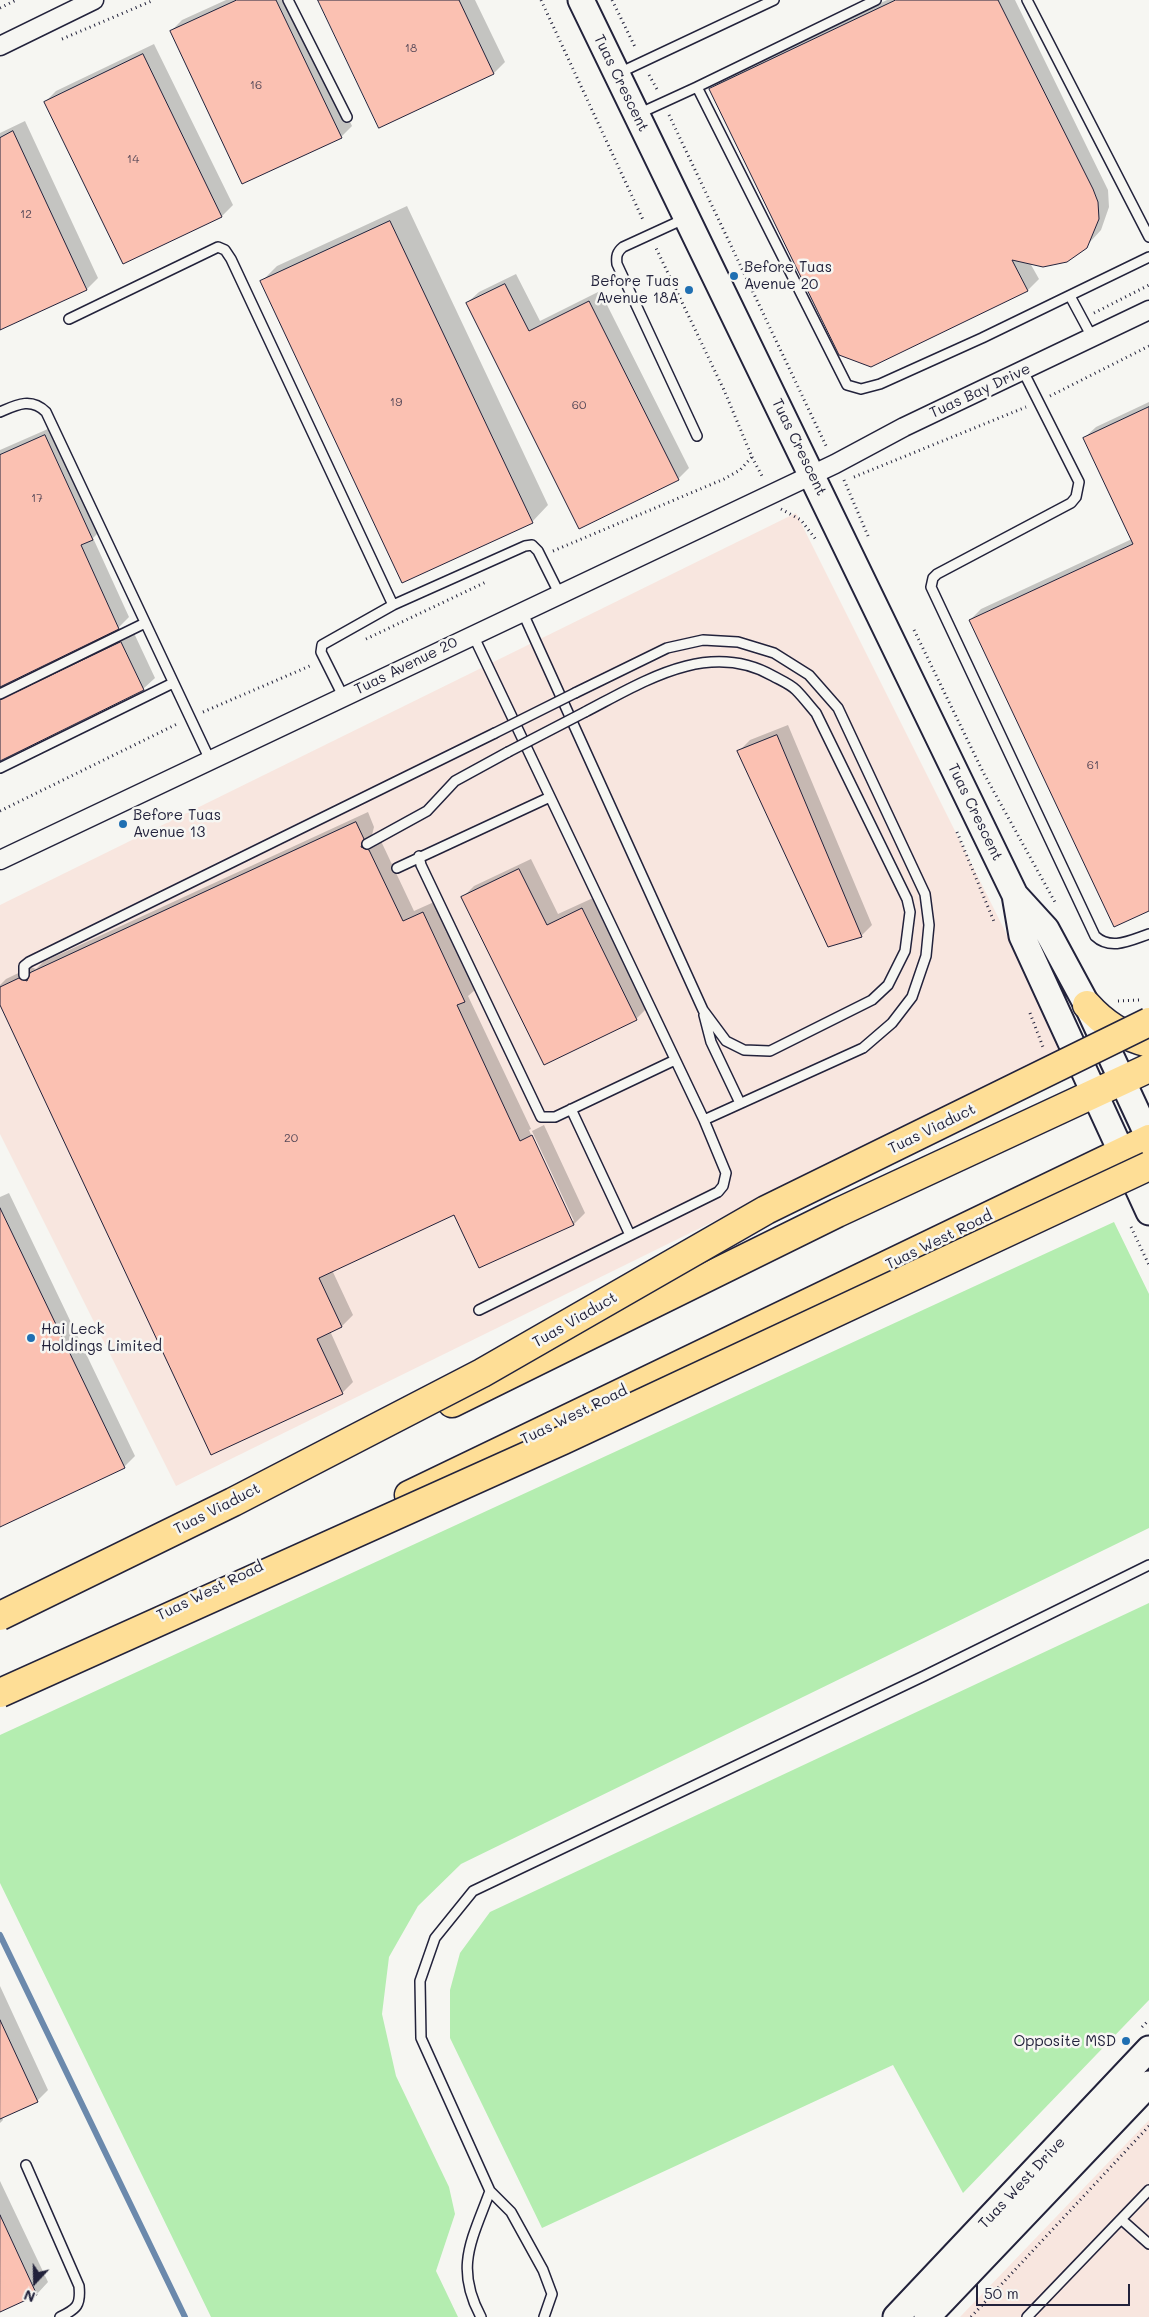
<!DOCTYPE html>
<html>
<head>
<meta charset="utf-8">
<style>
  body { margin:0 }
  #map { position:relative; width:1149px; height:2317px; overflow:hidden; background:#f6f6f2; font-family:Mali,sans-serif }
  canvas { display:block }
  .north { position:absolute; left:10px; top:2257px; width:50px; height:50px; -webkit-text-stroke:4px #f6f6f2; paint-order:stroke; rotate:201deg; font-size:14px; font-weight:700; line-height:20px; text-align:center; color:#22223b }
  .north::after { content:''; display:block; margin:auto; width:18px; height:22px; background:#22223b; clip-path:polygon(50% 0,100% 100%,50% 72%,0 100%) }
  .scale { position:absolute; left:976px; top:2284px; width:154px; height:22px; box-sizing:border-box; border:2px solid #22223b; border-top:0; padding-left:6px; font-size:15px; line-height:18px; white-space:nowrap; color:#22223b; -webkit-text-stroke:4px #f6f6f2; paint-order:stroke }
</style>
</head>
<body>
<div id="map">
<canvas width="1149" height="2317"></canvas>
<div class="north">N</div>
<div class="scale">50 m</div>
</div>
<script>
const ctx = document.querySelector('canvas').getContext('2d');
ctx.lineJoin = 'round';
function fillPath(path, color) { ctx.fillStyle = color; ctx.fill(path, 'evenodd'); }
function trace(path, color, width, dash) { ctx.strokeStyle = color; ctx.lineWidth = width; ctx.lineCap = dash ? 'butt' : 'round'; ctx.setLineDash(dash || []); ctx.stroke(path); }
function write(font, color, halo, rows, align = 'center') {
  ctx.font = font + ' Mali,sans-serif'; ctx.lineWidth = 5; ctx.setLineDash([]); ctx.textBaseline = 'middle'; ctx.strokeStyle = halo; ctx.fillStyle = color; for (const [text, x, y, turn = 0] of rows) {
    ctx.save(); ctx.translate(x, y); ctx.rotate((+turn || 0) * Math.PI / 180); ctx.textAlign = isNaN(turn) ? turn : align; if (halo) ctx.strokeText(text, 0, 0); ctx.fillText(text, 0, 0); ctx.restore();
  }
}
const built = new Path2D(`
  M796 513 1064 1049 176 1486 0 1134V905Z
  M1149 2120V2317H960Z`);
const green = new Path2D(`
  M1114 1222 1149 1294V1528L461 1864 418 1906 389 1957 382 2014 396 2076 449 2187 455 2214 436 2271 458 2317H211L0 1883V1735Z
  M1149 1603V2000L963 2193 893 2065 542 2228 450 2038V1990L460 1953 490 1912Z`);
const shadow = new Path2D(`
  M226 0H293L352 126 341 137 171 31 182 20Z
  M319 0H475L505 62 494 73 380 127Z
  M887 0H1015L1108 190 1109 207 1101 230 1080 253 1060 263H1030L1039 279 1028 290 710 90 722 79Z
  M154 44 233 205 222 216 124 263 45 102 56 91Z
  M25 121 98 278 87 289 3 327 0 320V133Z
  M407 206 548 505 532 522 261 282 277 266Z
  M516 274 540 321 600 291 689 468 678 479 467 303 479 292Z
  M1149 402V910L970 620 981 609 1132 539 1084 438 1096 427Z
  M57 425 103 528 93 538 129 617 118 628 5 683V686L15 689 133 631 155 678 143 689 0 759V450Z
  M788 725 872 925 861 936 739 751 750 740Z
  M368 812 374 827 372 835 380 839 414 911 434 902 475 990 468 996 532 1131 544 1125 585 1213 574 1224 479 1267 454 1214 332 1270 353 1315 342 1326 330 1331 353 1382 342 1393 0 1002V985L6 979 31 967 36 969 43 962ZM531 1129 574 1221H571L529 1130Z
  M531 859 558 914 593 898 647 1008 636 1019 463 897 474 886Z
  M9 1193 135 1456 124 1467 0 1526V1197Z
  M0 1986 48 2090 37 2101 2 2117 3 2120 0 2123Z
  M0 2181 48 2282 37 2294 0 2311Z`);
const stream = new Path2D(`
  M0 1935 185 2317`);
const building = new Path2D(`
  M237 0H276L342 138 242 184 170 31Z
  M318 0H459L494 74 379 128Z
  M896 0H998L1093 189 1098 202 1099 219 1087 248 1067 262 1043 267 1012 260 1028 291 871 367 839 355 709 89Z
  M143 54 222 217 123 264 44 102Z
  M13 131 87 290 0 330V138Z
  M390 221 533 523 402 583 260 281Z
  M505 284 529 331 589 301 679 480 579 529 466 303Z
  M1149 407V911L1114 927 969 620 1133 544 1083 438Z
  M45 435 93 540 81 545 119 629 0 687V455Z
  M121 642 144 690 0 761V700Z
  M777 735 862 937 828 947 737 751Z
  M356 822 364 839 361 847 369 850 403 921 423 912 465 1002 457 1005 520 1141 532 1135 574 1225 479 1268 454 1215 319 1278 342 1327 317 1339 343 1394 211 1455 0 1005V987L19 978 27 981 30 973Z
  M519 869 547 925 582 908 637 1020 544 1065 461 897Z
  M0 1208 125 1468 0 1527Z
  M0 2020 38 2102 0 2119Z
  M0 2215 37 2295 0 2312Z`);
const path = new Path2D(`
  M541 0 644 222
  M612 0 636 49
  M0 8 16 0
  M62 39 154 0
  M649 75 658 91
  M669 115 827 448
  M1094 313 1149 285
  M1050 396 1149 346
  M752 457 763 478
  M854 477 1026 407
  M844 480 868 536
  M781 509 801 520 817 541
  M553 551 724 479 740 470 752 457 724 390 656 248
  M914 630 983 772 1056 904
  M366 639 486 582
  M203 712 312 665
  M0 811 177 724
  M957 832 995 924
  M1118 1001 1139 1000
  M1030 1013 1043 1047
  M1131 1227 1149 1265
  M1142 2027 1149 2020
  M971 2317 1149 2126`);
const lane = new Path2D(`
  M288 0 347 117
  M876 0 697 87 847 385 861 389 880 384 982 338 1149 257
  M1027 0 1149 237
  M619 73 774 0
  M638 114 697 87
  M684 219 623 247C617 252 616 256 617 264L697 436
  M1070 296 1092 337
  M69 319 218 247 225 250 231 259 393 605 322 645 321 652 343 696
  M1023 371 1079 482 1076 497 1071 503 937 574 933 578 931 587 1095 936C1111 951 1131 940 1149 934
  M0 412C16 405 31 397 46 412L210 760
  M393 605 525 546 532 545 538 551 559 593
  M522 611 703 1010 726 1041 744 1050 770 1051 872 1000 888 985 905 951 910 912 907 899 816 713C809 705 803 697 796 690 790 684 780 680 773 676 708 639 643 682 585 712
  M473 635 704 1120 726 1173 723 1186 718 1192 479 1310
  M575 693 667 648 703 640 738 642 774 653 809 675 838 708 925 894 929 925 926 956 912 997 892 1023 863 1048 704 1120
  M0 694 145 623
  M0 768 173 683
  M367 844 427 811 455 781 508 752
  M419 856 421 865 541 1117H555L675 1060
  M397 868 550 797
  M24 975V966L29 962 495 733
  M704 1015 711 1042 740 1103
  M571 1109 630 1235
  M26 2165 79 2286C81 2305 77 2309 60 2317
  M1122 2220 1149 2244
  M481 2317C454 2267 472 2240 490 2191
  M544 2317 552 2294 543 2270 511 2212 490 2191 421 2038 420 1981 435 1938 473 1891 924 1676 1149 1565
  M1027 2317 1149 2190`);
const street = new Path2D(`
  M0 46 94 0
  M0 860 835 464 904 427 1149 310`);
const secondary = new Path2D(`
  M581 0 1015 895 1022 936 1149 1212
  M1015 895 1046 929 1087 1005 1149 1138
  M896 2317 1149 2049
  M927 2317 1149 2084`);
const primary = new Path2D(`
  M1087 1005C1104 1024 1124 1037 1149 1043
  M452 1403 837 1213 1149 1068
  M409 1495 1149 1139`);
const laneBridge = new Path2D(`
  M495 733 575 693
  M508 752 585 712`);
const primaryBridge = new Path2D(`
  M0 1616 233 1502 482 1373 766 1210 1149 1022
  M0 1693 563 1440 1149 1166`);
const markers = [
  [734,276,5,"#1f6fb2"],
  [689,290,5,"#1f6fb2"],
  [123,824,5,"#1f6fb2"],
  [31,1338,5,"#1f6fb2"],
  [1126,2041,5,"#1f6fb2"]
];
const numberNames = [
  ["18",411,48],
  ["16",256,85],
  ["14",133,159],
  ["12",26,214],
  ["19",396,402],
  ["60",579,405],
  ["17",37,498],
  ["61",1093,765],
  ["20",291,1138]
];
const streetNames = [
  ["Tuas Crescent",621,83,64],
  ["Tuas Bay Drive",980,391,-25],
  ["Tuas Crescent",799,447,64],
  ["Tuas Avenue 20",406,666,-26],
  ["Tuas Crescent",975,812,64],
  ["Tuas Viaduct",932,1129,-26],
  ["Tuas West Road",939,1240,-26],
  ["Tuas Viaduct",575,1320,-30],
  ["Tuas West Road",574,1415,-26],
  ["Tuas Viaduct",217,1509,-27],
  ["Tuas West Road",210,1591,-26],
  ["Tuas West Drive",1022,2183,-47]
];
const poiNames = [
  ["Before Tuas",744,267],
  ["Avenue 20",744,284],
  ["Before Tuas",679,281,"right"],
  ["Avenue 18A",679,298,"right"],
  ["Before Tuas",133,815],
  ["Avenue 13",133,832],
  ["Hai Leck",41,1329],
  ["Holdings Limited",41,1346],
  ["Opposite MSD",1116,2041,"right"]
];
fillPath(built, '#f8e6df');
fillPath(green, '#b4edb0');
fillPath(shadow, '#0003');
trace(stream, '#6b89ac', 6);
fillPath(building, '#fbc1b2');
trace(building, '#22223b', 1);
trace(lane, '#22223b', 12);
trace(street, '#22223b', 21);
trace(secondary, '#22223b', 29);
trace(primary, '#22223b', 31);
trace(path, '#22223b', 3, [1, 4]);
trace(lane, '#f6f6f2', 9);
trace(street, '#f6f6f2', 18);
trace(secondary, '#f6f6f2', 25);
trace(primary, '#fede96', 28);
trace(laneBridge, '#22223b', 12, []);
trace(primaryBridge, '#22223b', 31, []);
trace(laneBridge, '#f6f6f2', 9);
trace(primaryBridge, '#fede96', 28);
for (const [x, y, r, color] of markers) { const dot = new Path2D(); dot.arc(x, y, r, 0, 2 * Math.PI); ctx.fillStyle = color; ctx.fill(dot); trace(dot, '#f6f6f2', 2); }
write('12px', '#584a59', null, numberNames);
write('15px', '#22223b', '#f6f6f2', streetNames);
write('15px', '#22223b', '#f6f6f2', poiNames, 'left');
</script>
</body>
</html>
